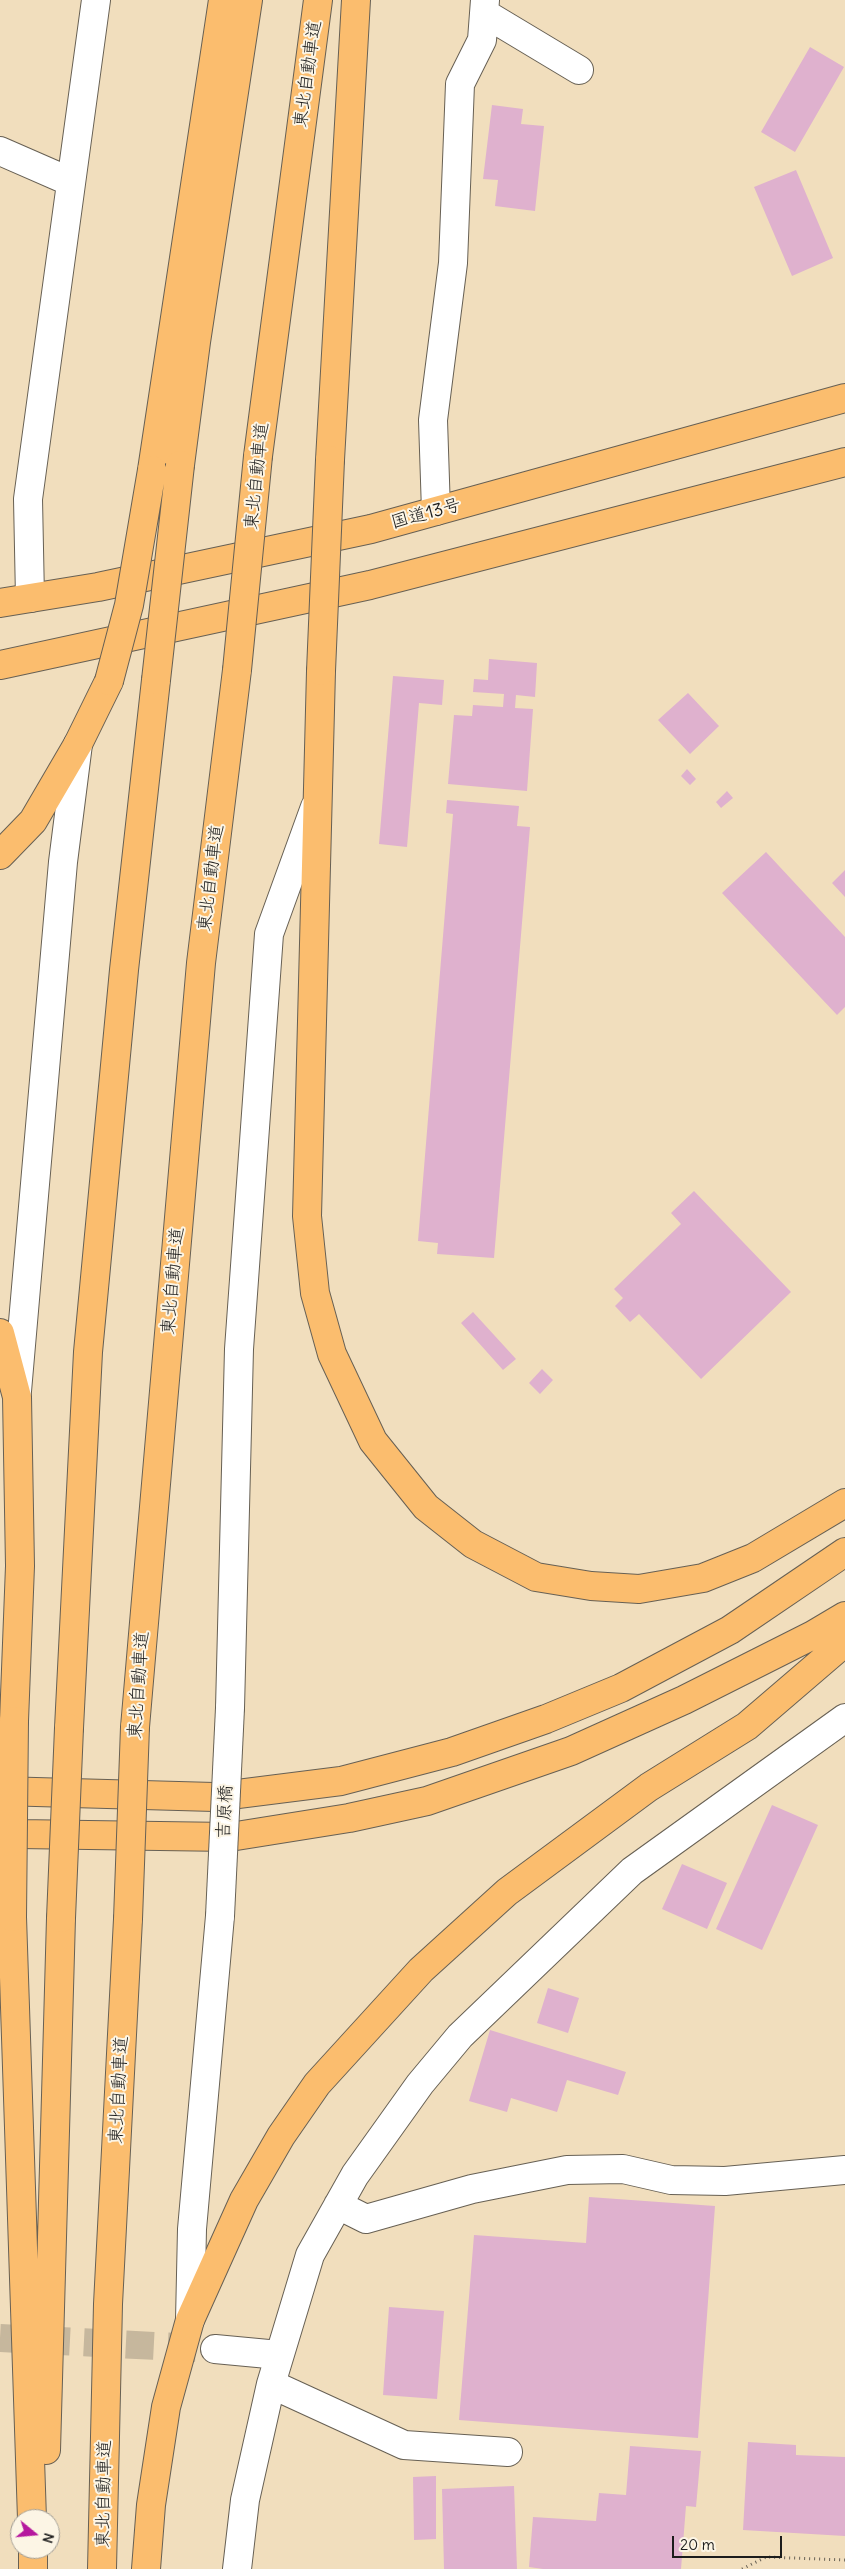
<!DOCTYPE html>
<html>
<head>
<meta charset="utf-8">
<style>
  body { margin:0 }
  #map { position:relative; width:845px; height:2569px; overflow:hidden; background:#f1debd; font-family:Delius,sans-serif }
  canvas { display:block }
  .north { position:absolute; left:10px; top:2509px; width:50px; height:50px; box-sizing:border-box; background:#fcf5e5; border:1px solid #a29e95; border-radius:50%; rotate:107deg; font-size:14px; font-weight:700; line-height:20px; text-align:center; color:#1c1c1c }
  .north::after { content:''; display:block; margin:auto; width:18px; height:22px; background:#b5179e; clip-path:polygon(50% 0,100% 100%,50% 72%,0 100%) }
  .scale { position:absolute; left:672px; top:2536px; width:110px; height:22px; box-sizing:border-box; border:2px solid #1c1c1c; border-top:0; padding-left:6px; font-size:15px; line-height:18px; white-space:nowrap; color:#1c1c1c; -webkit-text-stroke:4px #fcf5e5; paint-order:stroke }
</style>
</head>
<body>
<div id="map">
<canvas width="845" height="2569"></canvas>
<div class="north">N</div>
<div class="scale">20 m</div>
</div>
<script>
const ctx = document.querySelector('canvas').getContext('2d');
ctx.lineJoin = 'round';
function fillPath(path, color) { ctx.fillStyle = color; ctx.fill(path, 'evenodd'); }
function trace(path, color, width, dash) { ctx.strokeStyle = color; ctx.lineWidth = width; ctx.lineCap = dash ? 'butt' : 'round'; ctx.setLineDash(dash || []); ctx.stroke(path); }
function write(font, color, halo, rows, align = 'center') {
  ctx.font = font + ' Delius,"Klee One",sans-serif'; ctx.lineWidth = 4; ctx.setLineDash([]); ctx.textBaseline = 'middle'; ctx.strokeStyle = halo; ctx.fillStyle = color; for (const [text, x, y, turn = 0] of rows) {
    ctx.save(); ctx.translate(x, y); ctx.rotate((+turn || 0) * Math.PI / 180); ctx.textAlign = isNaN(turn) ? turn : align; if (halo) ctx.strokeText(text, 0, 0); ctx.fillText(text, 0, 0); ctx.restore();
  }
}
const building = new Path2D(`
  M810 47 844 67 795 152 761 132Z
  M492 105 523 109 521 124 544 126 535 211 495 206 498 180 483 179Z
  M796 170 833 258 792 276 754 187Z
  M489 659 537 663 535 697 516 695 515 708 533 709 527 791 448 784 454 715 472 716 473 705 503 707 504 694 473 692 474 679 488 680Z
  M393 676 444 680 442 705 419 703 407 847 379 844Z
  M688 693 719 726 690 754 658 720Z
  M687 769 696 779 690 785 681 776Z
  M727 791 733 798 721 808 716 802Z
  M447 800 519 806 517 826 530 827 494 1258 437 1254 438 1243 418 1241 453 814 446 813Z
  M766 852 845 937V1007L837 1015 722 893Z
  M845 870V897L832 883Z
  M694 1191 791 1292 701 1379 639 1314 630 1322 615 1306 623 1298 614 1289 681 1224 671 1213Z
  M473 1312 516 1359 503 1370 461 1323Z
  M542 1369 553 1380 540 1394 529 1383Z
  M772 1805 818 1825 762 1950 716 1929Z
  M682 1864 727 1883 707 1929 662 1909Z
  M548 1988 579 1998 568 2033 537 2023Z
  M490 2030 626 2072 618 2095 567 2080 557 2112 511 2098 507 2112 469 2101Z
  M589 2197 715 2206 698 2438 459 2420 474 2235 586 2243Z
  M389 2307 444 2311 437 2399 383 2395Z
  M748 2442 796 2445V2455L845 2457V2536L743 2530Z
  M630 2446 701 2451 696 2507 686 2506 681 2569H543L529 2567 533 2517 596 2521 599 2493 626 2495Z
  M436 2476V2539L414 2540 413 2477Z
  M514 2486 517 2569H444L442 2489Z`);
const minorTunnel = new Path2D(`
  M0 2338 215 2349`);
const path = new Path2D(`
  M742 2569 766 2557 845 2560`);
const minor = new Path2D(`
  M484 13 579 70
  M0 151 71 182
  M436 511 433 420 453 263 460 84 482 40 485 0
  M30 598 28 499 96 0
  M17 1391 63 862 78 744
  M230 1708 239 1349 269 934 315 807
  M338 2205 366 2219 472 2189 567 2170 623 2169 671 2180 725 2181 845 2170
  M190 2320 192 2229 220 1916
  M215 2349 279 2355
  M271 2384 404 2445 508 2452
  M237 2569 245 2500 271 2384 310 2255 355 2175 420 2084 460 2036 632 1871 845 1718`);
const highway = new Path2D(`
  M258 456 318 0
  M330 460 356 0
  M180 465 196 342 248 0
  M152 470 223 0
  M0 603 98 587 371 529 845 398
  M0 665 370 585 845 462
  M321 671 307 1216 315 1293 332 1354 373 1441 426 1507 473 1544 536 1577 591 1586 639 1589 703 1578 753 1558 845 1503
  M0 855 33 821 78 744 109 681
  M0 1333 17 1397 20 1566 14 1721
  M135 1727 201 963 237 670
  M69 1728 88 1352 124 970 156 680
  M0 1791 214 1797 341 1781 452 1752 546 1719 621 1688 730 1630 845 1552
  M0 1830 18 1834 230 1837 349 1818 427 1801 571 1751 684 1700 813 1635 845 1616
  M12 1917 32 2519
  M46 2450 61 1918
  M33 2549V2569
  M102 2569 108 2304 128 1919
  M146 2569 151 2505 166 2407 190 2320 244 2200 281 2136 317 2084 421 1970 507 1892 649 1787 747 1726 845 1642`);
const minorBridge = new Path2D(`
  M220 1916 230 1708`);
const highwayBridge = new Path2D(`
  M237 670 258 456
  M321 671 330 460
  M156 680 180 465
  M109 681 129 605 152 470
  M12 1917 14 1721
  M61 1918 69 1728
  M128 1919 135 1727`);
const streetNames = [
  ["東北自動車道",308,74,-82],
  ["東北自動車道",257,476,-84],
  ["国道13号",426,514,-15],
  ["東北自動車道",211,878,-83],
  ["東北自動車道",173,1281,-85],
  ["東北自動車道",139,1685,-86],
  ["吉原橋",225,1812,-87],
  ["東北自動車道",119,2090,-87],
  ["東北自動車道",104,2494,-89]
];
fillPath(building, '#dfb1ce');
trace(minorTunnel, '#c6b79d', 28, [28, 14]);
trace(minor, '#676054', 30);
trace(highway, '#676054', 30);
trace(path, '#676054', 3, [1, 4]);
trace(minor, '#fff', 28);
trace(highway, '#fbbd6e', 28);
trace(minorBridge, '#676054', 30, []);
trace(highwayBridge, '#676054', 30, []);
trace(minorBridge, '#fff', 28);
trace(highwayBridge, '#fbbd6e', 28);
write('18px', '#1c1c1c', '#fcf5e5', streetNames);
</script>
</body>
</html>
